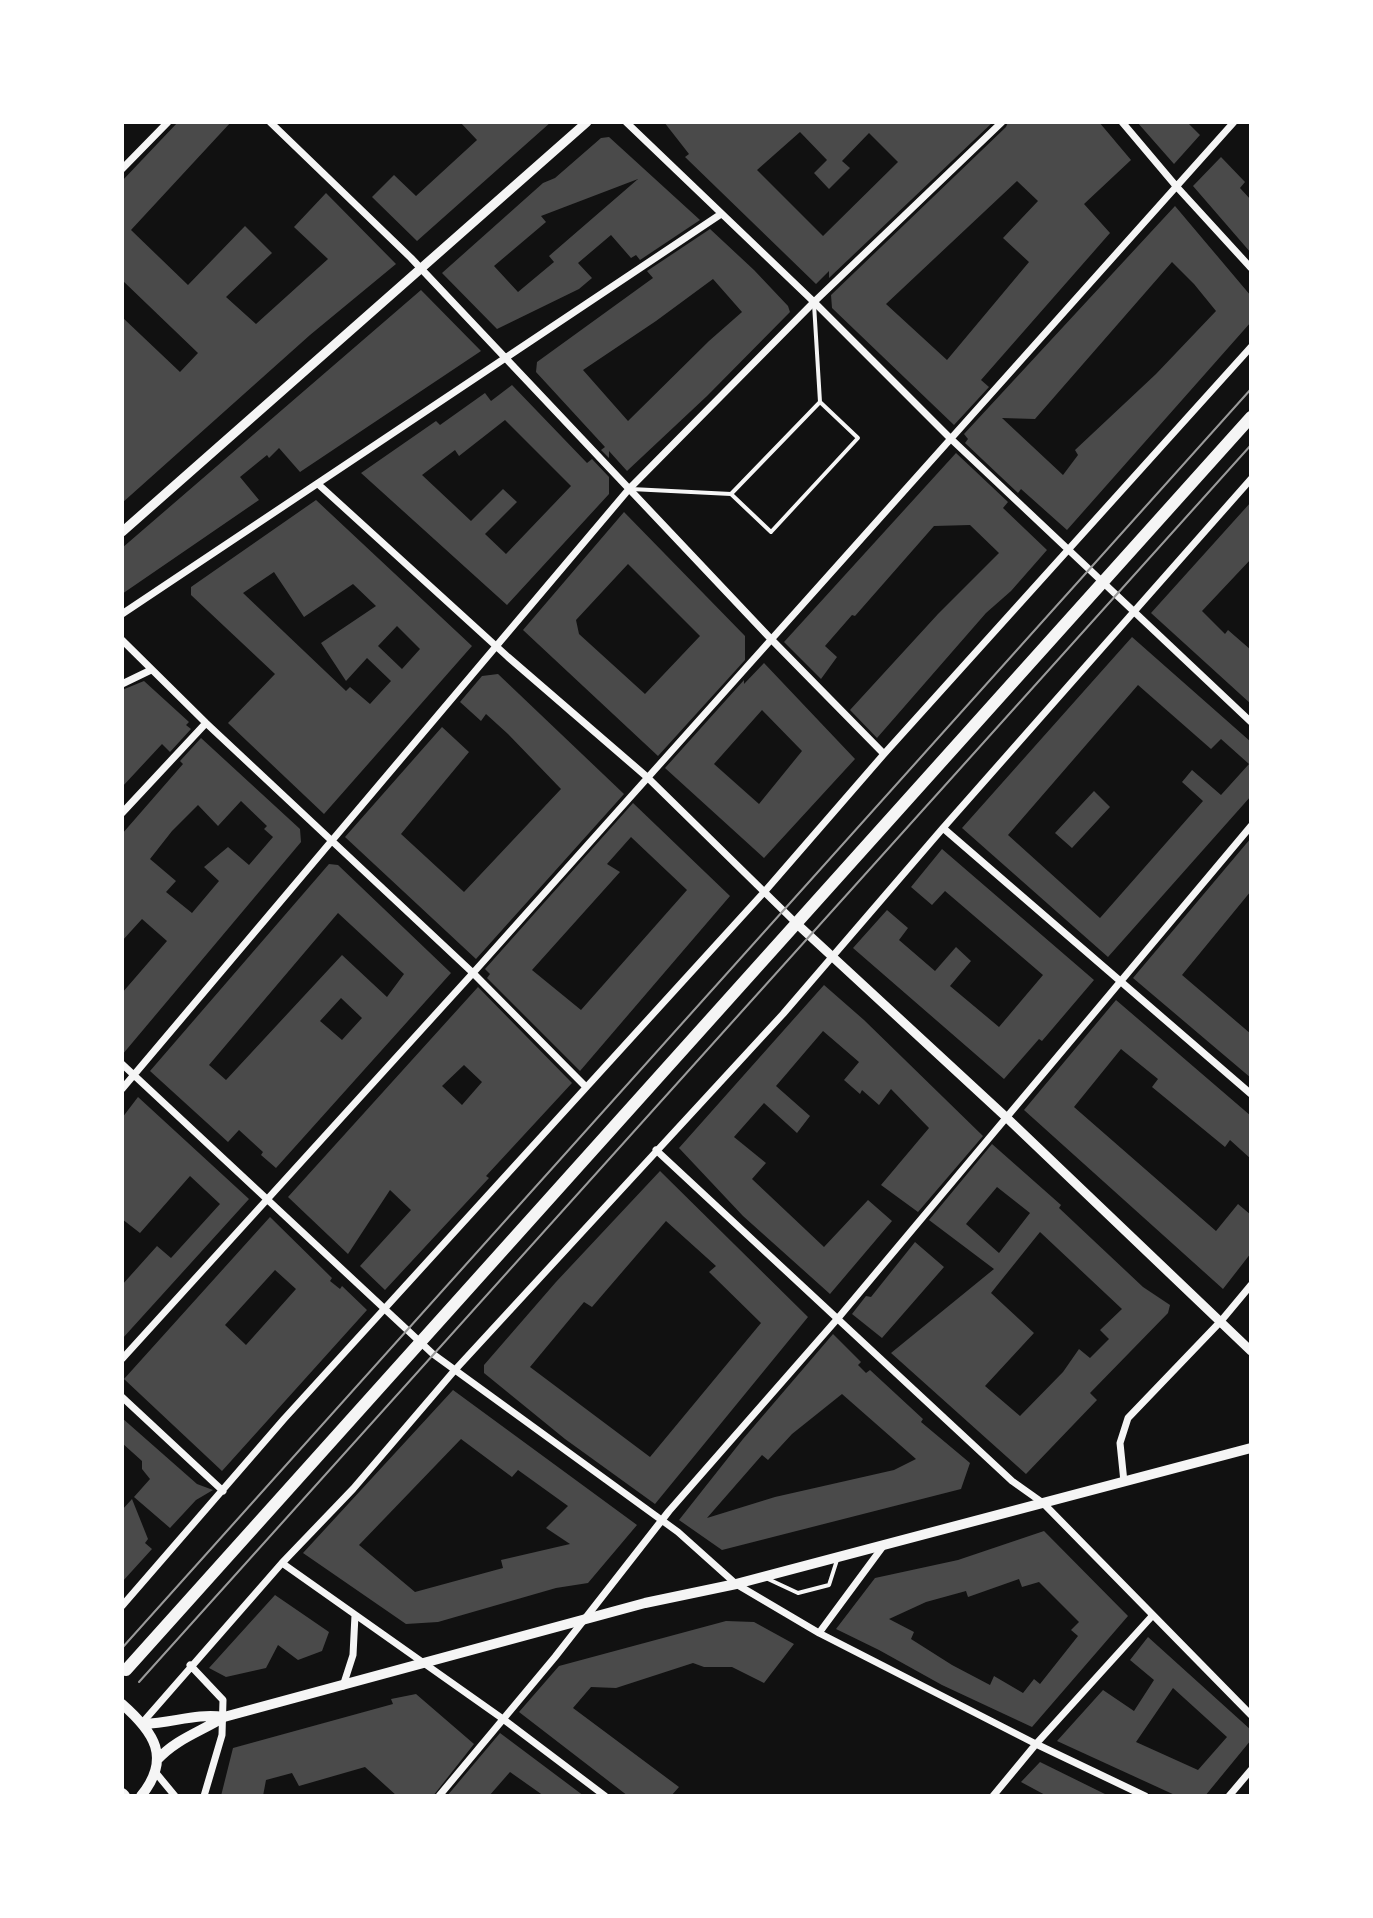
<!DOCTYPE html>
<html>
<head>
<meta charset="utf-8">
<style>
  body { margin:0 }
  #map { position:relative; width:1373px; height:1918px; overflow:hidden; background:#111; font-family:Overpass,sans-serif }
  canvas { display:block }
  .frame { position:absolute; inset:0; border:124px solid #fff; pointer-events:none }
</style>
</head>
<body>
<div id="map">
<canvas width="1373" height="1918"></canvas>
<div class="frame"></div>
</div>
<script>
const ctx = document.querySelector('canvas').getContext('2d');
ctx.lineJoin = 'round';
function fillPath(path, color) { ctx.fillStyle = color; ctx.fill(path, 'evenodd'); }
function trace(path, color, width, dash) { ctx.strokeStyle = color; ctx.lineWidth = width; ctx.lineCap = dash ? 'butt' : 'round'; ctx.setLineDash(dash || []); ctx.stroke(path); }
const building = new Path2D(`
  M178 122H231L131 230 188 285 245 226 272 253 226 297 256 324 328 259 294 227 326 193 396 264 310 335 122 503V317L180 372 198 353 122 280V181Z
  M460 122H551L417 241 372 197 394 175 416 196 477 140Z
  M664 122H993L829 278V271L816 284 685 157 689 154ZM800 132 827 160 814 173 829 189 850 168 842 161 869 133 898 162 823 236 757 170Z
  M1008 122H1099L1131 160 1084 204 1110 233 981 380 989 387 954 425 832 308 831 295 1006 127ZM1017 181 1038 201 1003 238 1029 262 947 360 886 304Z
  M1137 122H1187L1200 135 1174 164Z
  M609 137 700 220 640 260 636 255 631 258 611 235 578 263 592 278 579 289 497 329 442 273 543 183 555 178 601 138ZM638 179 549 256 554 262 518 292 494 266 546 222 541 216Z
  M1221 157 1245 182 1240 188 1251 200V253L1193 186Z
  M1175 206 1251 296V322L1067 530 1021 489 1018 493 965 443 968 439 964 434ZM1172 262 1194 284 1216 311 1156 374 1075 450 1078 455 1063 475 1002 418 1035 419Z
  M710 229 754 270 788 306 790 312 707 396 627 471 609 451V458L601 450 605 447 536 372 537 362 653 278 647 271ZM713 279 742 312 709 341 628 421 583 370 656 321Z
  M421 290 481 351 300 472 279 448 269 458 267 455 240 477 259 500 122 594V548Z
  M512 385 587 463 592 459 609 477V494L507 605 361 473 436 421 440 425 485 393 491 401ZM505 420 571 486 506 554 485 534 517 502 503 489 471 521 422 475 455 450 459 456Z
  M956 453 1008 502 1003 508 1047 550 1011 591 986 613 877 738 850 710 938 614 999 553 970 525 934 526 855 616 852 615 825 646 837 657 821 679 784 642Z
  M316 500 472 646 324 814 228 723 275 674 191 595V587ZM274 572 304 617 353 584 376 606 321 643 346 681 367 658 391 681 370 704 350 687 346 691 243 593ZM397 626 420 649 402 669 378 646Z
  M1251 502V559L1202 611 1225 634 1228 630 1251 650V704L1151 613Z
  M624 512 745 636V660L658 756 523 630ZM628 564 700 636 645 694 579 634 576 620Z
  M1132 637 1251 742V796L1108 957 962 828ZM1138 685 1211 749 1221 739 1249 764 1221 795 1192 770 1182 782 1203 801 1100 918 1008 835Z
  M764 663 855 759 764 858 665 768 744 680V684ZM762 710 802 751 759 804 714 764Z
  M498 674 624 794 476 959 345 837 442 727 469 752 401 834 464 892 561 789 508 734 486 714 481 721 460 702 482 676Z
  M144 681 189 722 186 725 191 729 170 752 162 744 122 787V690Z
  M201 738 300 829 301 842 122 1055V993L167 941 142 919 122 941V834L183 764 180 761ZM241 801 267 826 264 829 273 837 249 865 228 847 204 867 219 881 192 913 166 892 176 881 150 859 172 831 198 805 218 826Z
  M1094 791 1110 807 1072 848 1055 833Z
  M633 803 730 896 580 1071 487 978 490 974 485 969ZM631 837 687 890 581 1010 532 970 620 872 607 864Z
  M1251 838V891L1182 975 1251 1034V1078L1133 978Z
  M942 849 1094 980 1042 1041 1039 1039 1004 1079 853 948 887 910 908 928 899 940 935 971 956 947 971 961 950 986 999 1027 1043 975 945 891 932 905 911 887Z
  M329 864 338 865 451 973 276 1168 261 1155 263 1152 239 1130 228 1142 150 1071ZM338 913 404 974 387 997 342 955 226 1080 209 1065ZM341 998 362 1018 342 1040 320 1021Z
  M824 985 864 1020 983 1136 918 1212 881 1185 929 1128 891 1089 879 1105 862 1090 860 1094 844 1080 859 1062 823 1031 776 1086 810 1116 797 1133 764 1103 734 1137 766 1163 752 1179 824 1247 868 1200 892 1221 830 1294 743 1216 679 1148Z
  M478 987 572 1083 486 1176 489 1178 385 1290 360 1266 411 1210 390 1190 348 1254 288 1197ZM464 1065 482 1082 462 1105 442 1086Z
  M1116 1000 1251 1116V1159L1230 1140 1225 1147 1152 1087 1158 1079 1121 1049 1074 1107 1216 1231 1238 1204 1251 1215V1253L1223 1289 1024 1110Z
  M138 1097 249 1199 122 1339V1285L157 1246 171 1258 220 1204 190 1176 140 1233 122 1219V1118Z
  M992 1144 1061 1205 1059 1208 1143 1287 1170 1305 1168 1313 1090 1393 1097 1400 1026 1474 891 1353 994 1269 929 1220ZM997 1187 1030 1213 999 1253 966 1224ZM1040 1232 1122 1309 1100 1330 1109 1339 1090 1358 1079 1349 1063 1372 1020 1416 985 1386 1034 1333 991 1293Z
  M660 1171 808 1317 655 1504 565 1439 484 1373V1365L556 1282ZM666 1221 716 1266 709 1272 761 1323 650 1457 530 1367 584 1302 592 1307Z
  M270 1217 332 1278 330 1281 340 1289 342 1286 367 1310 222 1471 124 1379ZM275 1270 296 1289 246 1345 225 1325Z
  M915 1242 944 1267 882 1338 852 1314 866 1296 871 1297Z
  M833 1334 861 1362 858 1365 866 1373 870 1370 923 1419 921 1422 970 1463 961 1489 722 1550 679 1520 743 1439ZM842 1394 916 1459 894 1470 775 1497 707 1518 762 1455 768 1460 792 1434Z
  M453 1390 637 1525 588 1583 556 1588 438 1622 406 1624 303 1553ZM461 1439 512 1477 518 1470 568 1506 546 1528 570 1544 501 1560 503 1568 415 1592 359 1545Z
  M122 1418 197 1484 213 1490 196 1500 170 1528 134 1497 150 1479 142 1469V1461L122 1443Z
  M132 1499 148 1539 145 1543 152 1549 122 1582V1510Z
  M1044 1531 1128 1616 1032 1727 942 1685 879 1650 836 1629 875 1578 958 1560ZM1019 1579 1022 1587 1039 1582 1079 1622 1071 1630 1078 1636 1040 1684 1034 1679 1023 1693 994 1676 990 1685 952 1665 911 1639 914 1632 889 1619 926 1602 966 1591 968 1597Z
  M275 1595 329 1632 322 1651 298 1660 278 1645 266 1668 226 1677 209 1668Z
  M726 1621 754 1622 794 1644 764 1683 732 1667H704L693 1663 616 1688 591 1687 573 1708 679 1787 671 1796H628L519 1712 559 1666Z
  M1148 1637 1251 1730V1740L1205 1796H1177L1057 1741 1103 1690 1134 1711 1154 1680 1130 1660ZM1173 1688 1227 1737 1198 1770 1136 1742Z
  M416 1694 474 1744 433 1796H397L365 1767 299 1786 292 1773 266 1780 263 1796H221L233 1748 393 1704 391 1699Z
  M500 1733 584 1796H544L510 1772 489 1796H447Z
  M1040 1762 1109 1796H1047L1021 1782Z`);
const service = new Path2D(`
  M814 304 820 402
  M631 489 731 494 771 532 858 438 820 402 731 494
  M768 1579 798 1593 829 1585 837 1560`);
const minor = new Path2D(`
  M270 122 411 258 770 638 884 754
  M626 122 814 302 950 438 1251 722
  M1122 122 1176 186 1251 268
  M122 169 168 122
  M318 484 508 657 647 777 797 924
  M122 614 721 214
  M122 640 206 723 473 973 586 1087
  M122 684 151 670
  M122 813 206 723
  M943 828 1251 1094
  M122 1064 433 1354 678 1532 736 1584 819 1633 1036 1744 1145 1796
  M122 1089 629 489 814 302 1002 122
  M656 1150 1012 1481 1043 1503 1251 1715
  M122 1359 473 973 1234 122
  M122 1397 223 1491
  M1124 1482 1120 1443 1128 1418 1221 1321 1251 1285
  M282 1563 503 1719 605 1796
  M122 1606 284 1419 766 890 884 754 1251 347
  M819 1633 884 1545
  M190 1665 223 1700 222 1735 204 1796
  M343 1686 353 1655 355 1615
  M143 1722 282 1563 353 1489 454 1371 783 1014 943 828 1251 479
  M156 1773 175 1796
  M439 1796 555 1657 669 1511 839 1317 1251 826
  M993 1796 1036 1744 1153 1615
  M1229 1796 1251 1770`);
const tertiary = new Path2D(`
  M122 532 587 122
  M797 924 1007 1118 1251 1351`);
const secondary = new Path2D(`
  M122 1704C154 1732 172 1758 141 1796
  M144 1724C173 1723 196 1713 224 1717
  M157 1760C176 1739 200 1732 224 1717L645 1603 736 1584 1251 1448`);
const primary = new Path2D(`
  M126 1670 1251 417
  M122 1794 124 1796`);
const tram = new Path2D(`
  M122 1648 1251 389
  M139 1682 1251 445`);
fillPath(building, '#4a4a4a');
trace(service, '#f5f5f5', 4);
trace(minor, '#f5f5f5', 7);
trace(tertiary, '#f5f5f5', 9);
trace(secondary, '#f5f5f5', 10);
trace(primary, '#f5f5f5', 12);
trace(tram, '#9a9a9a', 2);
</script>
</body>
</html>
